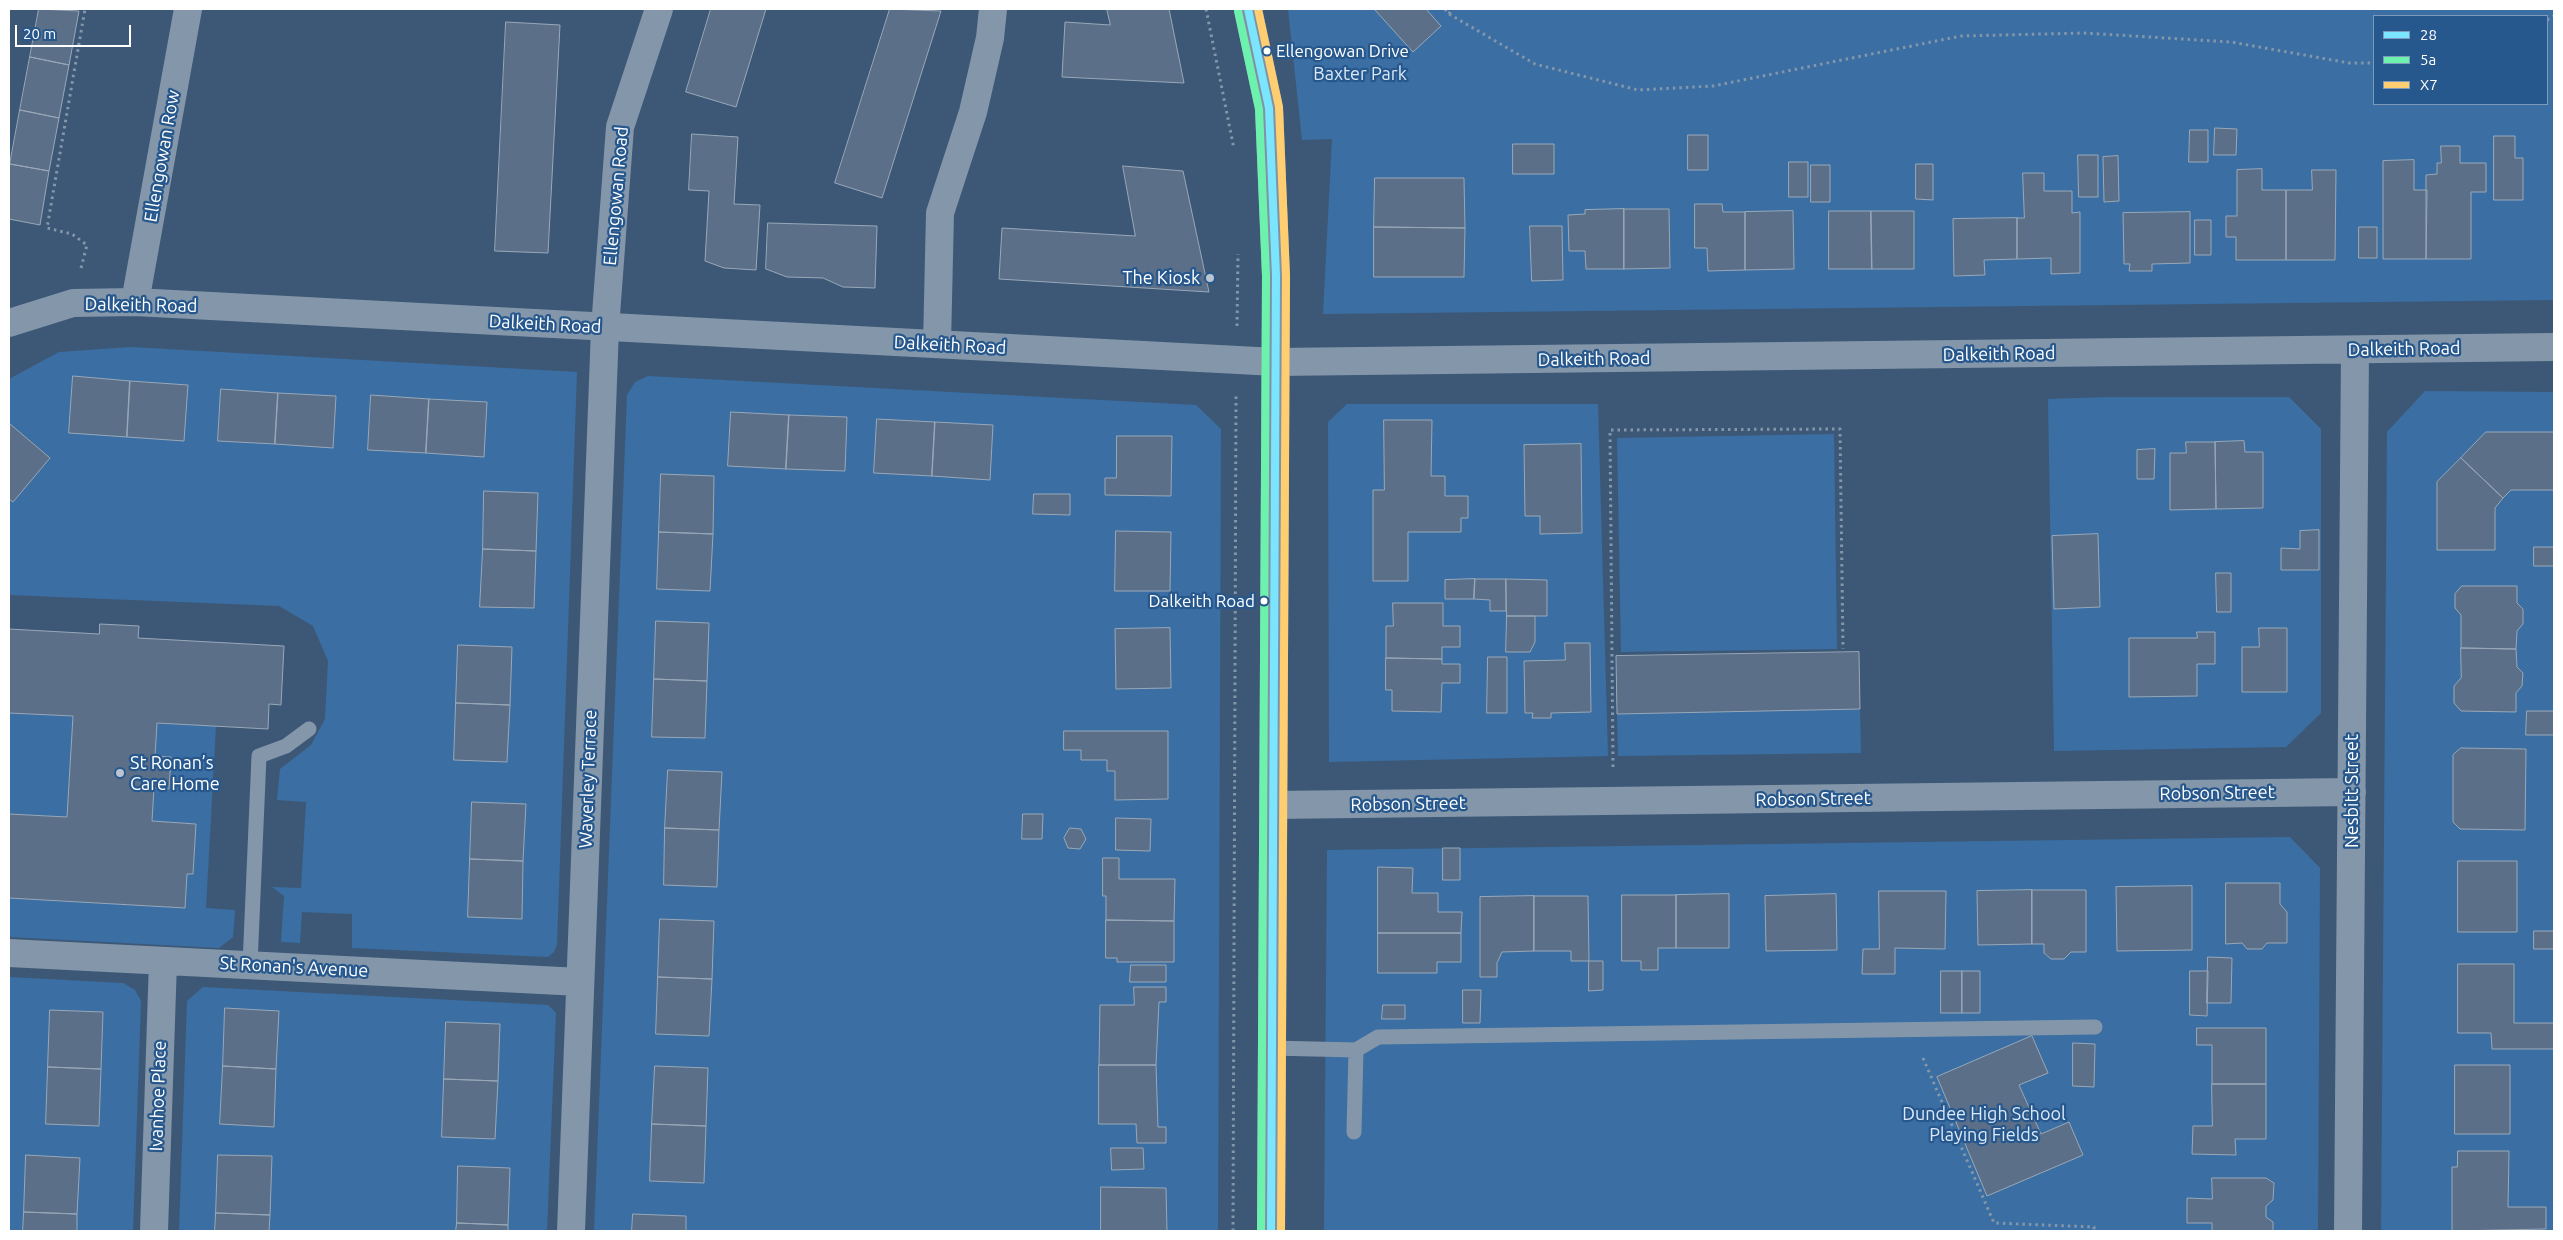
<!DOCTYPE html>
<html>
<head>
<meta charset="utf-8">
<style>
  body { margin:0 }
  #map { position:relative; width:2563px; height:1240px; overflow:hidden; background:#3d5876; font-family:Ubuntu,sans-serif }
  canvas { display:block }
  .frame { position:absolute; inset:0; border:10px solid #fff; pointer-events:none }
  .legend { position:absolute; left:2373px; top:15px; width:175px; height:90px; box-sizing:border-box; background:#26578d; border:1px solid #7d9abb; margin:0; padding:6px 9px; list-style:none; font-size:15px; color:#fff }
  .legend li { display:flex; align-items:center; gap:10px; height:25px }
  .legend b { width:25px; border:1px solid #7d9abb }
  .scale { position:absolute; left:15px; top:25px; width:116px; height:22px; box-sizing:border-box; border:2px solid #fff; border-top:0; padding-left:6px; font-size:15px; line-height:18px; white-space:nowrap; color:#fff; -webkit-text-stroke:4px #26578d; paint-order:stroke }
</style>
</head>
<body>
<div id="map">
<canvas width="2563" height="1240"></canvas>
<div class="frame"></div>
<ul class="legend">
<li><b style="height:6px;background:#7ae5fd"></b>28</li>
<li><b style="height:6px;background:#6df2ae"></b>5a</li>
<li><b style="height:6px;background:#fece71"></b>X7</li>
</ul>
<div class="scale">20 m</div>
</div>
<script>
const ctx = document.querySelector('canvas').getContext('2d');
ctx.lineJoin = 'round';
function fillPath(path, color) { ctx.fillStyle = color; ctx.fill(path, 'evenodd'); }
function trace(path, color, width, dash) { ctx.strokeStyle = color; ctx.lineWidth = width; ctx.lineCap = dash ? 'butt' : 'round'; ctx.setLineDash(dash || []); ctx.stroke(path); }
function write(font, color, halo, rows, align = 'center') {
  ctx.font = font + ' Ubuntu,sans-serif'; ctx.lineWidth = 4.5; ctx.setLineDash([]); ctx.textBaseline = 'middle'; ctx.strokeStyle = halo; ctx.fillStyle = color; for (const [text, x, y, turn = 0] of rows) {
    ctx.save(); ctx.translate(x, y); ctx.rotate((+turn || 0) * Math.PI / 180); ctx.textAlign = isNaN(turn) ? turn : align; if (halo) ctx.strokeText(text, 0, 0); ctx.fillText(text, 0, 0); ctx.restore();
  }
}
const green = new Path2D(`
  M1288 9H2554V300L1323 314 1332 139 1302 140ZM2374 16H2547V104H2374Z
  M131 347 577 372 557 945 554 952 548 957 352 948V914L302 912 300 943 281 942 284 896 272 887 301 888 306 802 277 800 280 769 311 745 325 719 328 661 313 626 279 606 9 595V379L59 352Z
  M648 376 1196 405 1221 429 1218 1231H594L627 395 635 382Z
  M2425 391 2554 392V1231H2381L2387 432Z
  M2109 397H2289L2321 429V713L2286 747 2054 751 2048 399Z
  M1347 404H1598L1608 756 1329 762 1328 422Z
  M1834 434 1837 649 1621 652 1617 438Z
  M1860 709 1861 753 1618 756 1617 714Z
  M9 713 73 716 67 817 9 814Z
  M157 723 216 726 206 908 235 910 233 937 219 948 9 937V898L185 908 187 874H193L196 824 152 821 154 788H169L171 758 155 756Z
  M2290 837 2320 868 2318 1231H1324L1327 850Z
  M9 977 123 983 135 990 141 1001 133 1231H9Z
  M203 987 548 1005 556 1013 547 1231H179L187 1001Z`);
const building = new Path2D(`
  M39 9 79 11 69 65 30 57Z
  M711 9H766L736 107 686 92Z
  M890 9 941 11 882 198 835 183Z
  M1107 9H1169L1184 83 1062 77 1065 22 1110 25Z
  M1377 9H1426L1441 26 1413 52 1375 10Z
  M506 22 560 25 548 253 495 251Z
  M30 57 69 65 59 118 20 110Z
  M20 110 59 118 49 171 10 164Z
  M2215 128 2237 129 2236 155H2214Z
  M2190 130H2208V162H2189Z
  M692 134 738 137 734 204 760 205 756 270 724 268 705 261 709 191 689 190Z
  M1688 135H1708V170H1688Z
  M2494 136H2515V158H2523V200H2494Z
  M1513 144H1554V174H1513Z
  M2441 146H2460V163H2486V192H2471V259H2426V175L2437 174V163H2441Z
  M2078 155H2098V197H2079Z
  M2118 156 2119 201 2104 202 2103 157Z
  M2414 160V190H2427L2426 259H2383V161Z
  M1789 162H1808V197H1789Z
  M10 164 49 171 40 225 9 219Z
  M1916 164H1933V200L1916 199Z
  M1811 165H1830V202H1811Z
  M1123 166 1183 171 1209 292 999 279 1002 228 1135 236Z
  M2262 169V190H2286V260H2236V237H2226V216H2237V170Z
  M2312 170H2336L2335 260H2286V190H2312Z
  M2023 173H2044V191H2072V213L2080 212V273L2051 274V258L2017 259V218H2024Z
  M1375 178H1464L1465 228 1374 227Z
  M1695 204H1722L1723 212H1745V270L1708 271 1707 248H1695Z
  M1624 209V269H1586L1585 251H1569L1568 215 1585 214V210Z
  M1624 209H1669L1670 268 1624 269Z
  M1793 211 1794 269 1745 270V212Z
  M1829 211H1871L1872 269H1829Z
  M1871 211H1914V269H1872Z
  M2190 212V263L2152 264V271H2129L2130 264H2124L2123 213Z
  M2017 218V259L1984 260 1985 275 1954 276 1953 219Z
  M2195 220H2211V255H2195Z
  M768 223 877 226 875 288 843 287 823 278 787 277 766 269Z
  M1530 226H1562L1563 280 1532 281Z
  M1374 227 1465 228 1464 277H1374Z
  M2359 227H2377V258H2359Z
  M73 376 130 381 127 437 69 433Z
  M130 381 188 385 184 441 127 437Z
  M221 389 278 393 275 444 218 441Z
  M278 393 336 396 333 448 275 444Z
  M371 395 429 399 426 453 368 450Z
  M429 399 487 402 484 457 426 453Z
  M731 412 789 415 786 469 728 466Z
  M789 415 847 417 845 471 786 469Z
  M877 419 935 422 932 476 874 473Z
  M1384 420H1432L1431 476H1445V496H1468V518H1461V532H1408V581H1373V490H1384Z
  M935 422 993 425 990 480 932 476Z
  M10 424 50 458 13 502 9 499Z
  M2486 432H2554V490H2511L2503 498 2461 458Z
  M1117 436H1172L1171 496 1105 495V478H1116Z
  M2244 441 2245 452H2263V508L2216 509 2215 442Z
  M2186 442H2215L2216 509 2170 510V453H2186Z
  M1581 444 1582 533 1540 534V516H1525L1524 445Z
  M2155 449 2154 479H2137V450Z
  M2461 458 2503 498 2495 508V550H2437V482Z
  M661 474 714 476 713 534 659 532Z
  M484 491 538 493 536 551 483 549Z
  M1034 494H1070V515L1033 514Z
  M2319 530V570H2281V548L2300 549V531Z
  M1116 531 1171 532 1170 591H1115Z
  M659 532 713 534 710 591 657 589Z
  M2098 534 2100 607 2054 609 2052 536Z
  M2534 547H2554V566H2534Z
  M483 549 536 551 534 608 480 607Z
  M2216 573H2231V612H2217Z
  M1475 579 1474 599H1445V580Z
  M1475 579H1506V611H1490V600L1474 599Z
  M1506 579 1547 580V616H1507Z
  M2462 586H2517V603L2523 609V624L2517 631 2516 649 2461 648V615L2455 608V594Z
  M1393 603H1443V626H1460V647H1442V659L1386 658V626H1393Z
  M1507 616H1535V642L1530 652H1506Z
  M656 621 709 623 707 681 654 679Z
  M100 624 139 626 138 638 284 646 281 705 269 704 268 729 157 723 155 756 171 757 169 789 154 788 152 821 196 824 193 874H187L185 908 9 898V814L67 817 73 716 9 713V629L99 634Z
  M1170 628 1171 688 1116 689 1115 629Z
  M2259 628H2287V692H2242V647H2259Z
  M2197 632H2215V664H2197V696L2129 697V638H2197Z
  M1565 643H1590L1591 712 1551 713V718H1532L1533 713H1525L1524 661 1565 660Z
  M458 645 512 647 510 705 456 703Z
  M2461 648 2516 649 2517 667 2523 673 2522 686 2516 693V712L2461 711 2454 703V686L2461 678Z
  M1859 652 1860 709 1617 714 1616 656Z
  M1488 657H1507V713H1487Z
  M1386 658 1442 659V664H1460V683H1442L1441 712 1392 711V690H1386Z
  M654 679 707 681 705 738 652 737Z
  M456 703 510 705 507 762 454 760Z
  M2527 711H2554V735H2526Z
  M1064 731H1168V799L1115 800V771H1107V760H1081V750H1064Z
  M2461 748 2526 749 2525 830 2460 829 2453 822V755Z
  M668 770 722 772 719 830 665 828Z
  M472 802 526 804 523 861 470 859Z
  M1023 814H1043L1042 839H1022Z
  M1116 818 1151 819 1150 851 1116 850Z
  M665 828 719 830 717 887 664 885Z
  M1070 828 1081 829 1086 839 1080 849 1068 848 1064 838Z
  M1443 848H1460V880H1443Z
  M1103 858H1119V879H1175L1174 921 1106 920V896H1103Z
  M470 859 523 861 522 919 468 917Z
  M2458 861H2517V932H2458Z
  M1378 867 1413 868 1412 893H1438V912H1462L1461 933H1378Z
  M2226 883H2280V904L2287 912V943H2267L2262 949H2247L2242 943 2226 944Z
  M2192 886V950L2117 951 2116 887Z
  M2032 890H2086V952H2071L2064 959H2051L2044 953V944H2032Z
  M2032 890V944L1978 945 1977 891Z
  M1879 891H1946L1945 949 1895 948V974H1862L1863 949H1879Z
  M1729 894V948H1676V895Z
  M1836 894 1837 950 1766 951 1765 896Z
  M1622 895H1676V948H1658V970H1641V961H1622Z
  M1534 896H1588L1589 961H1571V951H1534Z
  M1534 896V951L1502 952 1497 963V977H1480V897Z
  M660 919 714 921 712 979 658 977Z
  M1106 920 1174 921V962H1117V958H1106Z
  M2534 931H2554V949H2534Z
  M1378 933H1461V962H1437V973H1378Z
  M2208 957 2232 958 2231 1003H2207Z
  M1589 961H1603V990L1589 991Z
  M2458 964H2514V1023H2554V1049H2492L2491 1033H2458Z
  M1131 965H1166V982H1130Z
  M1941 971H1962V1013H1941Z
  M1962 971H1980V1013H1962Z
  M2190 971H2208L2207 1016 2190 1015Z
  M658 977 712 979 709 1036 656 1034Z
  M1134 987H1166V1002H1159L1156 1065H1099L1100 1005H1134Z
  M1463 990H1481L1480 1023H1463Z
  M1383 1005H1405V1019H1382Z
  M225 1008 279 1011 276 1069 223 1066Z
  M50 1010 103 1012 101 1069 48 1067Z
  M446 1022 500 1024 498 1081 444 1079Z
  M2197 1028H2266V1084H2212V1045H2197Z
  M2032 1036 2048 1073 2019 1085 2041 1134 2069 1122 2083 1155 1987 1196 1937 1077Z
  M2073 1043 2095 1044 2094 1087 2073 1086Z
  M1099 1065H1156L1158 1127H1166V1143H1137L1136 1124H1099Z
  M2455 1065H2510V1134H2455Z
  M223 1066 276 1069 274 1127 220 1124Z
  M655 1066 708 1068 706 1126 652 1124Z
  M48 1067 101 1069 99 1126 46 1124Z
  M444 1079 498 1081 495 1139 442 1137Z
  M2212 1084H2266V1139H2235L2236 1155 2192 1154 2193 1126H2212Z
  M652 1124 706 1126 704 1183 650 1181Z
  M1111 1148H1143L1144 1169 1112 1170Z
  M2458 1151H2509L2508 1207H2546V1229L2452 1231V1167H2457Z
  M26 1155 80 1158 77 1214 24 1212Z
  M218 1155 272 1156 270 1215 216 1213Z
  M458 1166 510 1168 508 1225 457 1223Z
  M2212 1178H2266L2274 1183 2273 1200 2266 1206V1217L2273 1222V1231H2212V1223H2187V1198L2212 1199Z
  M1101 1187 1166 1188 1167 1231H1101Z
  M24 1212 77 1214V1231H23Z
  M216 1213 270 1215 269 1231H215Z
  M633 1214 686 1216V1231H632Z
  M457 1223 508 1225V1231H456Z`);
const path = new Path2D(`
  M1206 9 1234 149
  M1445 9 1449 14 1535 64 1638 90 1713 86 1961 36 2084 33 2231 42 2349 63H2374
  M1449 14 1452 9
  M2547 20 2554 16
  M81 268 87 245 72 234 47 228 85 9
  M1237 326 1238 254
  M1613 767 1610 430 1840 429 1843 649
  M1923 1058 1994 1223 2094 1227V1231
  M1233 1231 1236 394`);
const service = new Path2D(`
  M250 965 259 756 286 746 309 729
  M1271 1048 1356 1050 1354 1132
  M1356 1050 1378 1037 2095 1027`);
const minor = new Path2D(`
  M135 302 188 9
  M9 323 73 303 135 302 1276 362 2554 347
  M937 344 940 213 973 112 990 38 993 9
  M1273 805 2352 792
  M9 953 580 982
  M154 1231 163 961
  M571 1231 605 328 620 127 659 9
  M2348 1231 2355 350`);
const secondary = new Path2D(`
  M1248 9 1269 108 1276 276 1271 1231`);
const bus1 = new Path2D(`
  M1248 9 1269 108 1276 276 1271 1231`);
const bus2 = new Path2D(`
  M1238 11 1259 109 1266 276 1261 1231`);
const bus3 = new Path2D(`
  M1258 9 1279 107 1286 276 1281 1231`);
const markers = [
  [1267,51,4.5,"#fff"],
  [1210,278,5,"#bbc5cf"],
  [1264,601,4.5,"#fff"],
  [120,773,5,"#bbc5cf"]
];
const busNames = [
  ["Ellengowan Drive",1276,51],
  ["Dalkeith Road",1255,601,"right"]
];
const parkNames = [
  ["Baxter Park",1360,74],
  ["Dundee High School",1984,1114],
  ["Playing Fields",1984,1135]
];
const streetNames = [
  ["Ellengowan Row",162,156,-80],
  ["Ellengowan Road",616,196,-85],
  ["Dalkeith Road",141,305,1],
  ["Dalkeith Road",545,324,3],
  ["Dalkeith Road",950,345,3],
  ["Dalkeith Road",2404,349,-1],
  ["Dalkeith Road",1999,354,-1],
  ["Dalkeith Road",1594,359,-1],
  ["Waverley Terrace",588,779,-88],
  ["Nesbitt Street",2352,791,-90],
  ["Robson Street",2217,793,-1],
  ["Robson Street",1813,799,-1],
  ["Robson Street",1408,804,-1],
  ["St Ronan's Avenue",294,967,3],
  ["Ivanhoe Place",158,1096,-88]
];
const poiNames = [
  ["The Kiosk",1200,278],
  ["St Ronan’s",130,763,"left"],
  ["Care Home",130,784,"left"]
];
fillPath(green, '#3b6ea3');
fillPath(building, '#5b7088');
trace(building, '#99a8b8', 1);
trace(path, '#8497aa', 3, [2.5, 4]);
trace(service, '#8497aa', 15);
trace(minor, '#8497aa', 28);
trace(secondary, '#8093a6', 28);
trace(bus1, '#7ae5fd', 8);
trace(bus2, '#6df2ae', 8);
trace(bus3, '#fece71', 8);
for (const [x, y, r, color] of markers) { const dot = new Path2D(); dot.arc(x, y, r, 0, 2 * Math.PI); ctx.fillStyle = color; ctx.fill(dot); trace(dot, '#26578d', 2); }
write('17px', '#fff', '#26578d', busNames, 'left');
write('18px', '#dae9f8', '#26578d', parkNames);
write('18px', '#fff', '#26578d', streetNames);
write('18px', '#fff', '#26578d', poiNames, 'right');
</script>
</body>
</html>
